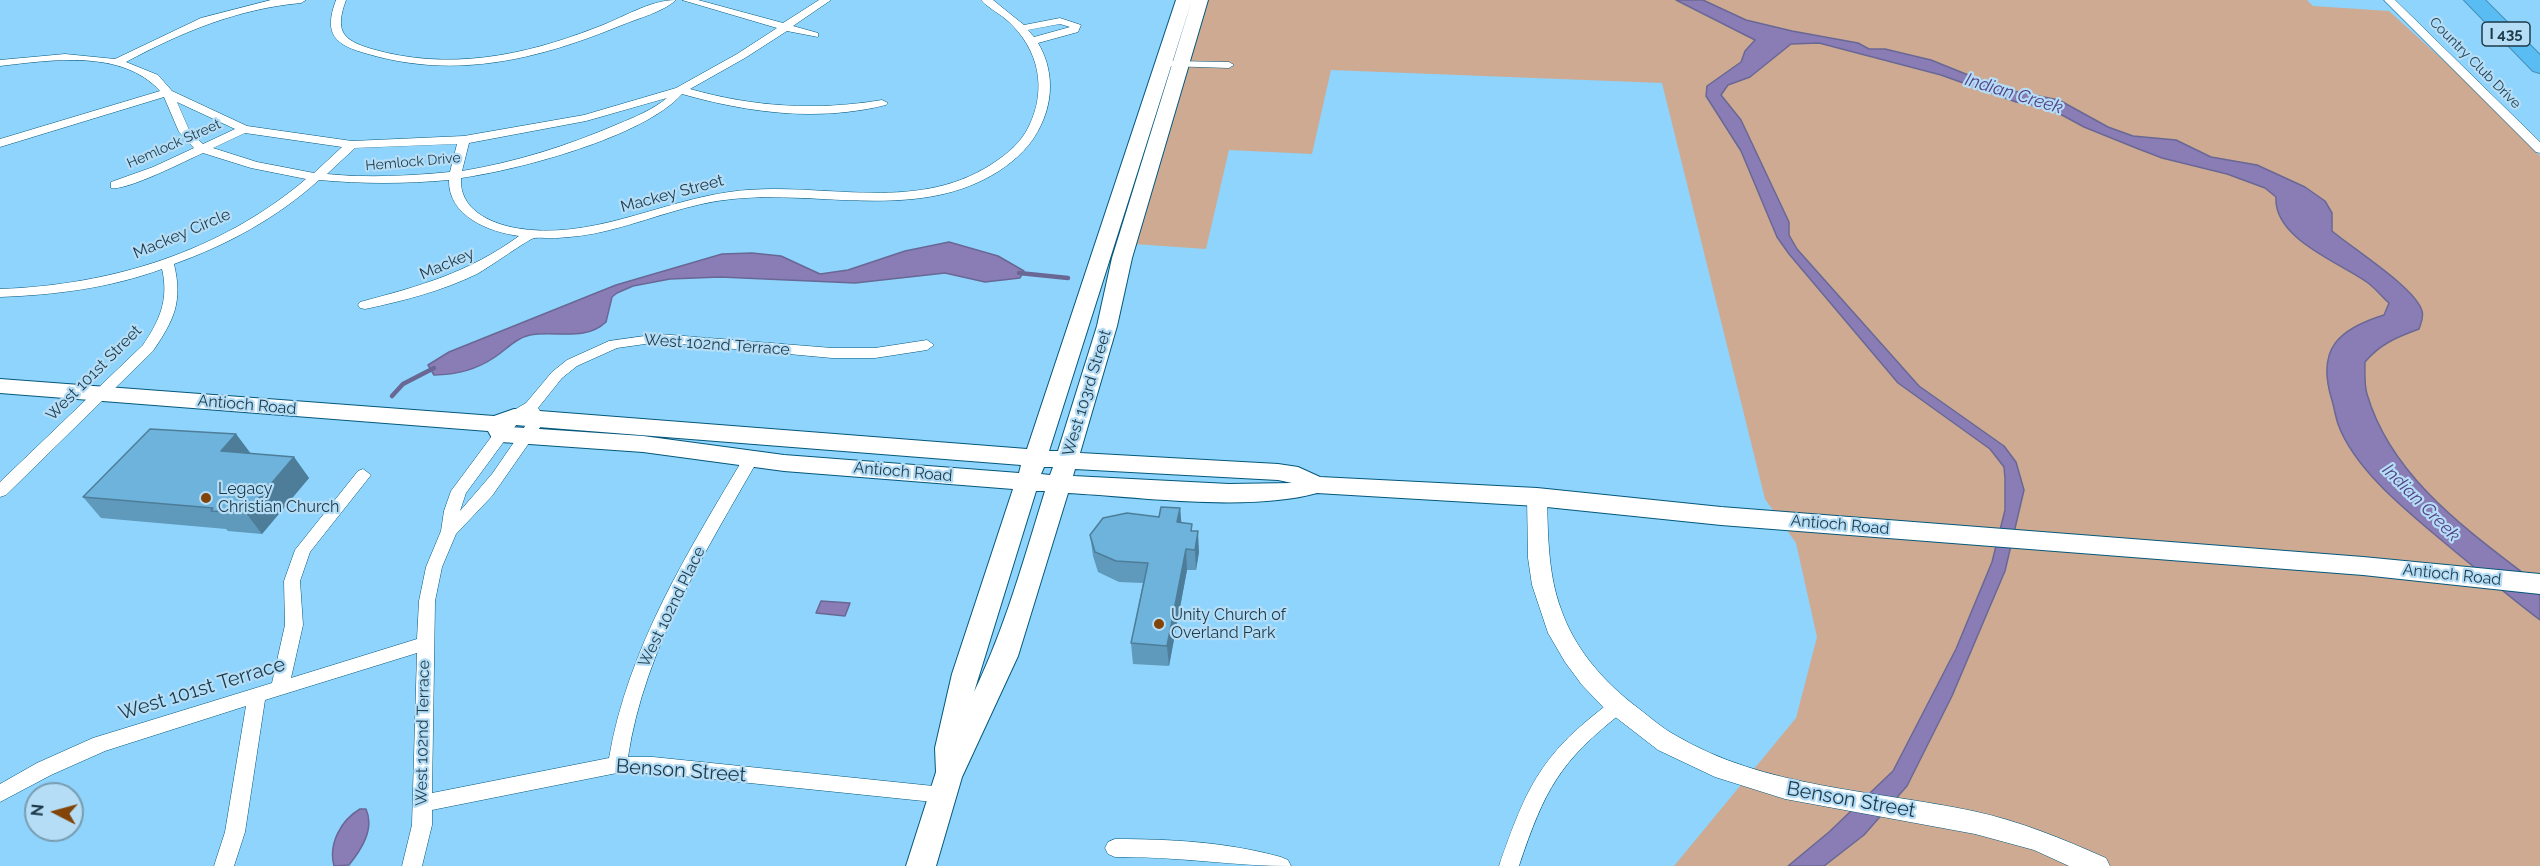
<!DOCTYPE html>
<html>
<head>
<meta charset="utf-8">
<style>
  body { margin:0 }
  #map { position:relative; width:2540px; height:866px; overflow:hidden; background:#8ed4fd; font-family:Raleway,sans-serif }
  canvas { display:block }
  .north { position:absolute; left:24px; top:782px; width:60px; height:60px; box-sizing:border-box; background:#b5ddf6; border:2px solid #789cb1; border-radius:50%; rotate:276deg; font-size:16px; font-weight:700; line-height:24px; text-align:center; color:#1d3a4a }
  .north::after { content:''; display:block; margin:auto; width:21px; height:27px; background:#834409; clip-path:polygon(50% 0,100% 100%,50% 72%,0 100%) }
</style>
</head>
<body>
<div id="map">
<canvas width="2540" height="866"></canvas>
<div class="north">N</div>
</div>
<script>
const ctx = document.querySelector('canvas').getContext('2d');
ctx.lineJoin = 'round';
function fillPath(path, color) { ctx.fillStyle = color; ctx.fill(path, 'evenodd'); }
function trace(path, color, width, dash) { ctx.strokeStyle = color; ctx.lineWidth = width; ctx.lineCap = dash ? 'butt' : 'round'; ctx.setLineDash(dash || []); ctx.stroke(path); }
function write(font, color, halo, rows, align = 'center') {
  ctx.font = font + ' Raleway,sans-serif'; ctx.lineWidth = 4.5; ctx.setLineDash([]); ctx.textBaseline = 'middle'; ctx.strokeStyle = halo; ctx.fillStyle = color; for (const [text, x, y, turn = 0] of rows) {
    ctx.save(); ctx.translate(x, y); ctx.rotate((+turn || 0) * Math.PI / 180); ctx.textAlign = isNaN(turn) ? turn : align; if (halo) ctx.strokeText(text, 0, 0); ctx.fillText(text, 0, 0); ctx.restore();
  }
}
const green = new Path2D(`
  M1207 0H2307L2313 6 2389 11 2475 89 2540 156V866H1674L1796 718 1817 637 1796 543 1765 499 1662 83 1331 70 1312 154 1229 150 1206 249 1134 244Z`);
const water = new Path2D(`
  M1676 0H1703L1746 20 1792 31 1858 43 1869 49H1885L1931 60 2003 89 2059 100 2108 127 2133 136 2176 140 2211 157 2257 165 2305 187 2325 201 2332 213V231C2352 248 2416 288 2422 311 2424 317 2421 323 2419 329 2397 337 2380 344 2365 362 2365 372 2364 384 2367 394 2392 480 2473 534 2540 586V620C2512 599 2485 576 2458 554 2418 520 2356 474 2338 424 2335 415 2334 406 2331 397 2317 348 2339 329 2384 315L2389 303C2382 297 2376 289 2368 283 2341 263 2273 239 2276 197L2265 188 2227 174 2162 158 2136 148 2084 127 2049 108 2016 102 1941 75 1819 43 1791 44 1750 77 1728 85 1721 95 1741 120 1789 222V235L1797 249 1919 386 2004 446 2016 462 2024 490 2005 571 1952 696 1907 786 1864 835 1824 866H1788L1829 832 1893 771 1956 649 1992 562 2005 510V478L2004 467 1990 449 1898 383 1789 254 1777 237 1741 151 1706 96 1707 86 1741 62 1745 51 1755 40Z
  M949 242 998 256 1024 271 1020 278 985 282 945 273 855 283 720 277 670 279 633 286 617 293 612 297 606 322C585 342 555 330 530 335 516 338 507 349 495 357 476 370 456 375 434 375L428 365 449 352 616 285 722 254 752 253 781 256 820 274 848 270 905 251Z
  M821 601 850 603 845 616 816 613Z
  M360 809H366C375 829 361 850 349 865L334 866C328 844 341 820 360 809Z`);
const stream = new Path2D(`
  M1019 273 1068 278
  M392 396 403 384 434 368`);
const minor = new Path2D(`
  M271 0H306L301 3C237 9 182 32 126 62L158 75 172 91 247 126 352 141 464 136 584 115 676 88 737 54 777 28 682 0H698L783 23 819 0H831L793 26 818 33V37L787 31 745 58 690 89C754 107 816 111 882 100L888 103 886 105C818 122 749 113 682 94 644 137 518 170 461 178 459 209 489 223 516 228 589 241 658 202 729 192 817 179 912 216 992 164 1007 154 1021 143 1029 126 1047 89 1039 50 1009 22 1001 14 989 9 981 0H993L1024 25 1060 18 1081 25 1078 32 1038 43C1053 68 1054 98 1041 125 1032 145 1017 159 999 171 919 222 821 190 733 199 689 203 648 221 606 231 590 235 573 237 557 238 550 239 541 237 534 238 529 239 488 268 477 274 442 291 403 301 365 309L360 308 358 305 360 302C420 286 468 273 519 236 489 232 448 216 449 180 405 184 363 184 319 180 277 218 227 245 174 264 183 302 174 320 153 351L6 495 0 497V482L143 345C160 320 169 299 162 269 110 288 55 295 0 297V289C111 285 220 252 306 179L251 168 203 153C185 161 127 191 111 188V182L153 167 194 148 179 132 164 97 0 147V139L160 91C122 49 52 60 0 66V60L65 54 115 59 201 18ZM1060 24 1070 27 1034 37 1028 30ZM667 98C652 110 635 117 618 124 567 146 516 162 462 171L469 143 586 121ZM177 102 235 129 203 144 190 132ZM245 133 342 147 314 173 257 162 213 148ZM457 144 450 172C408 176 368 178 327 174L355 148Z
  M336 0H346C335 30 341 40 372 49 448 71 523 56 595 28 621 19 649 0 676 0 663 12 639 18 622 25 539 59 457 80 368 54 335 45 323 35 336 0Z
  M2384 0H2395L2540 142V153L2536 152Z
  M1172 61 1229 62 1234 65 1229 68 1168 66 1167 64Z
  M659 334 832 348H875L927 340 934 345 927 350 875 358H832L659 342 617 348 577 366 562 378 538 408 545 419 543 423 492 496 456 534 442 567 435 601 432 793 609 758C628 647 689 550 746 454L751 453 759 458C705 553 645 647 628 757H653L943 787 950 789 953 795 950 801 943 803 653 773H617L432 810V825L422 866H402L412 825 417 653 265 700 245 832 234 866H214L225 832 246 706 105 751 51 775 0 802V784L37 763 93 738 272 683 285 625 284 581 295 550 358 471 363 469 371 475 310 552 300 581 303 625 291 678 417 639 419 601 426 567 441 531 444 511 451 491 509 413 526 403 552 372 567 360 609 341ZM528 415 530 419 492 474 460 511 466 493 519 421Z
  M1618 698 1624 701 1627 706 1624 711C1559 762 1545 789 1519 866H1499C1527 785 1542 753 1612 701Z
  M1115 839C1172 839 1226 842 1281 857L1288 860 1291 866C1232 866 1174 856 1115 857L1108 854 1105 848 1108 842Z`);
const tertiary = new Path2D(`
  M1537 490 1544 492 1547 497C1548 535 1548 574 1561 609 1575 650 1605 683 1638 708 1650 717 1662 728 1675 735 1764 788 1874 790 1973 811 2020 821 2063 839 2106 858L2110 866H2069L2034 850 1975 834 1785 799 1715 777 1658 750 1605 709 1582 685 1565 662 1548 633 1532 585 1528 558 1527 497 1530 492Z`);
const secondary = new Path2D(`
  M1176 0H1192L1049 451H1058L1097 326 1112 258 1192 0H1208L1132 258 1117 326 1080 453 1278 464 1298 467 1320 477 1537 488 1721 507 2363 557 2540 574V594L2363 575 1721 525 1537 506 1317 493C1248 512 1142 497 1068 493L1018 656 962 777 936 866H906L936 772 935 748 952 674 1013 489 784 471 643 452 501 442 493 440 488 431 0 393V379L494 416 514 409 1027 449ZM516 425 538 427 1021 465 1019 473 784 455 643 436 510 427ZM1044 467H1053L1050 475 1041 474ZM1075 469 1278 480 1292 483 1229 484 1073 476ZM1036 491H1045C1024 559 1005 628 974 692Z`);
const motorway = new Path2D(`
  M2464 0H2485L2540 55V73L2533 71Z`);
const wall = new Path2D(`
  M236 434 251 454 294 457 309 478 262 534 228 531 226 529 101 518 83 497Z
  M1180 508 1181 523 1192 524V531L1199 552 1196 570H1187L1169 666 1133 664 1131 643 1143 583 1119 582 1098 572 1093 556 1090 535 1159 517Z`);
const shadedWall = new Path2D(`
  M236 434 251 454 221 451Z
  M294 457 309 478 262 534 246 513Z
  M1180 508 1182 529 1177 522Z
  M1198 531 1199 552 1196 570 1195 550Z
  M1186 549 1187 570 1169 666 1167 646Z`);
const building = new Path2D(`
  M150 429 236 434 221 451 294 457 246 513 211 511 213 508 83 497Z
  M1161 507 1180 508 1177 522 1192 524 1191 531H1198L1195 550 1186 549 1167 646 1131 643 1148 563 1116 561 1095 552 1090 535 1103 518 1127 513 1159 517Z`);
const markers = [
  [206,498,6,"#834409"],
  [1159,624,6,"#834409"]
];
const farStreetnames = [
  ["Country Club Drive",2475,63,45],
  ["Hemlock Street",174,144,-24],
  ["Hemlock Drive",413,162,-5]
];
const shields = [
  [2506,34,48]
];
const shieldNames = [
  ["I 435",2506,34]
];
const streetNames = [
  ["Mackey Street",672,194,-15],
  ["Mackey Circle",182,234,-23],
  ["Mackey",447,264,-23],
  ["West 102nd Terrace",717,345,4],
  ["West 101st Street",94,373,-45],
  ["West 103rd Street",1087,393,-73],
  ["Antioch Road",247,405,5],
  ["Antioch Road",903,472,5],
  ["Antioch Road",1840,525,5],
  ["Antioch Road",2452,575,6],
  ["West 102nd Place",672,607,-64],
  ["West 102nd Terrace",423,733,-89]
];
const poiNames = [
  ["Legacy",218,489],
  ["Christian Church",218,507],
  ["Unity Church of",1171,615],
  ["Overland Park",1171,633]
];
const waterNames = [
  ["Indian Creek",2014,94,17],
  ["Indian Creek",2421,503,45]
];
const nearStreetnames = [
  ["West 101st Terrace",202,689,-17],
  ["Benson Street",681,771,4],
  ["Benson Street",1851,800,10]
];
fillPath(green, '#ceaa92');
fillPath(water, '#8a7cb5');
trace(water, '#696895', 1.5);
trace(stream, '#696895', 4.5);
trace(minor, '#04587b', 1);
trace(tertiary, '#04587b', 1);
trace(secondary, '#04587b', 2);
trace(motorway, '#448fb8', 2);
fillPath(minor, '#fff');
fillPath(tertiary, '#fff');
fillPath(secondary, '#fff');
fillPath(motorway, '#59bdf3');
fillPath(wall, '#5f9abc');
fillPath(shadedWall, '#4d7d99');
fillPath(building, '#6eb3db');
trace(building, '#4d7d99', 1.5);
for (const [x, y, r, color] of markers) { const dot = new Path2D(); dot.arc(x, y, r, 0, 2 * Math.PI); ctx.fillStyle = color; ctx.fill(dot); trace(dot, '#b5ddf6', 2); }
write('14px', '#1d3a4a', '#b5ddf6', farStreetnames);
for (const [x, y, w] of shields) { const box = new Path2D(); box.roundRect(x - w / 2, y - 12, w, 24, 4.5); ctx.fillStyle = '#b5ddf6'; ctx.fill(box); trace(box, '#1d3a4a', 1.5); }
write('bold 15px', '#1d3a4a', null, shieldNames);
write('16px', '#1d3a4a', '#b5ddf6', streetNames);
write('16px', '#1d3a4a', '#b5ddf6', poiNames, 'left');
write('italic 18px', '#543e86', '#b5ddf6', waterNames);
write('20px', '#1d3a4a', '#b5ddf6', nearStreetnames);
</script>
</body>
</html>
